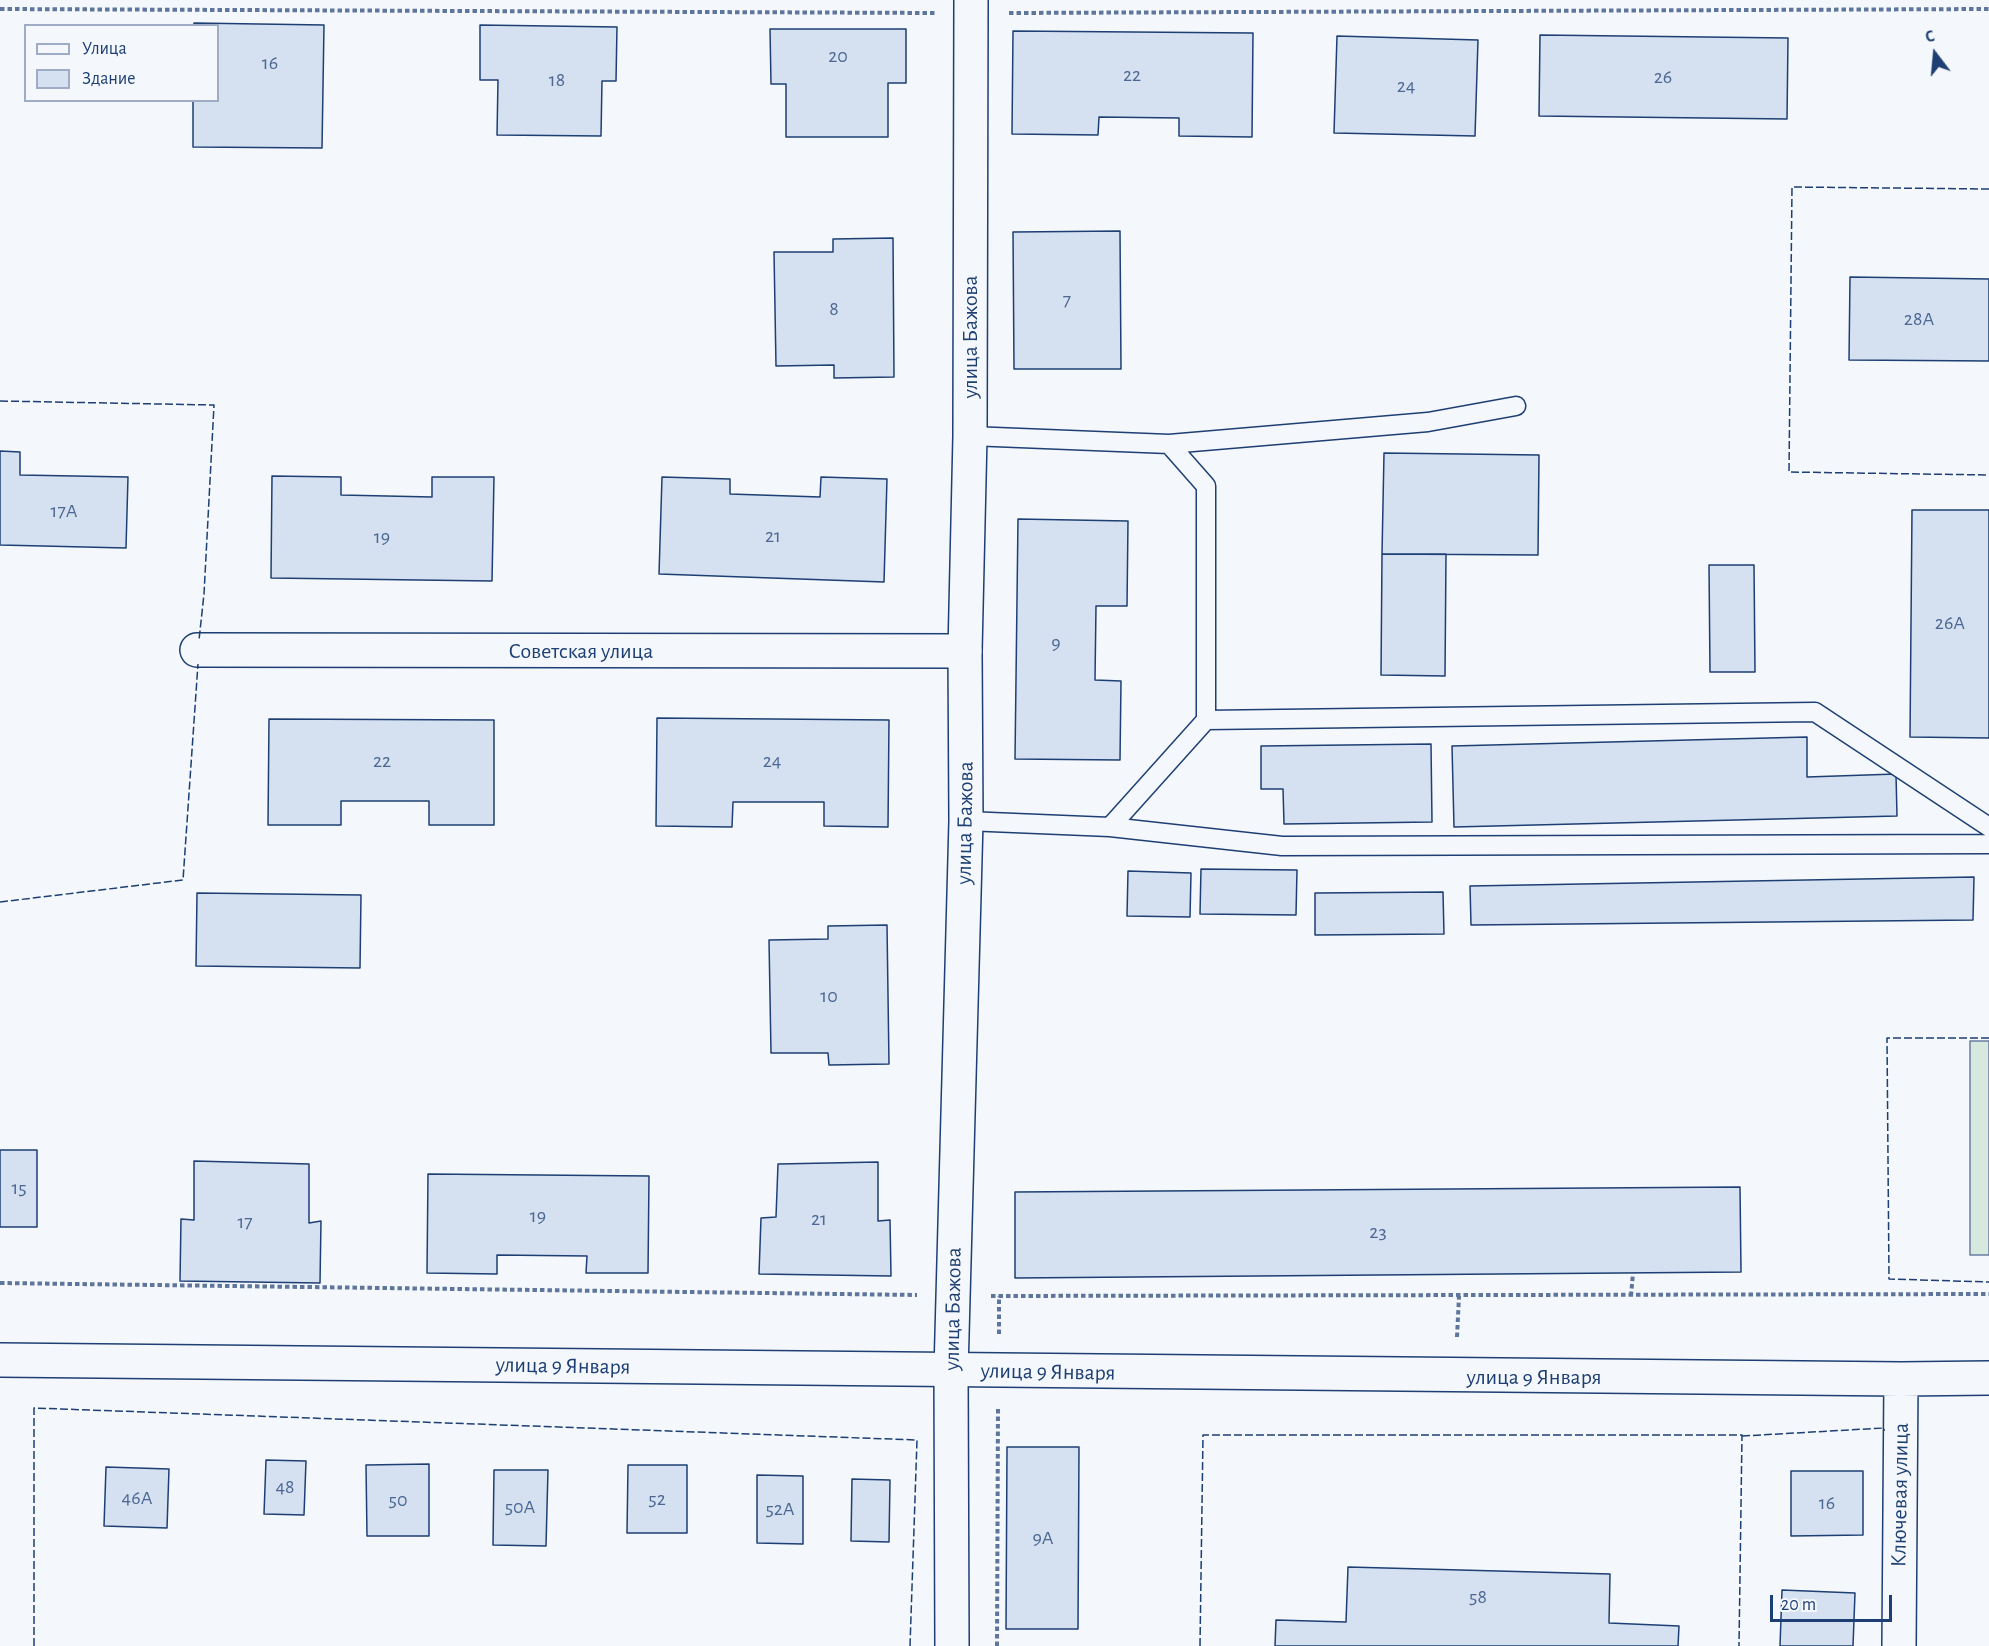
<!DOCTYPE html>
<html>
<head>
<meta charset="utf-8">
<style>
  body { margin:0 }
  #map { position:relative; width:1989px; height:1646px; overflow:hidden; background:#f4f7fb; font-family:"Alegreya Sans",sans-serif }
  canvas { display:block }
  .legend { position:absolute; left:24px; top:24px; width:195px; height:78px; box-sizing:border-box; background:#f4f7fb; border:2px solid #9eadc5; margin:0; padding:8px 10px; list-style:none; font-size:18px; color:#1d3f73 }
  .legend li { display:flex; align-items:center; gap:12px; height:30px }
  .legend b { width:30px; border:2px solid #9eadc5 }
  .north { position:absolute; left:1905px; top:24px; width:60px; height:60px; -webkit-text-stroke:4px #f4f7fb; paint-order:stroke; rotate:344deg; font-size:16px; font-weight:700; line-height:24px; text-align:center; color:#1d3f73 }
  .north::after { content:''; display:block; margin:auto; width:21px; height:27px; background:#1d3f73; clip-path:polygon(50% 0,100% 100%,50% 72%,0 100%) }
  .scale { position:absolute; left:1770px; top:1595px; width:122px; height:27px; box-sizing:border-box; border:3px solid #1d3f73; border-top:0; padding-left:8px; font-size:18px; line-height:21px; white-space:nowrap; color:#1d3f73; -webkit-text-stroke:4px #f4f7fb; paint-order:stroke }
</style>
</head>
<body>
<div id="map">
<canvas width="1989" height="1646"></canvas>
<ul class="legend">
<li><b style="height:8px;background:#f4f7fb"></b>Улица</li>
<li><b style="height:16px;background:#d5e0f0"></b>Здание</li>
</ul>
<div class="north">С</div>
<div class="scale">20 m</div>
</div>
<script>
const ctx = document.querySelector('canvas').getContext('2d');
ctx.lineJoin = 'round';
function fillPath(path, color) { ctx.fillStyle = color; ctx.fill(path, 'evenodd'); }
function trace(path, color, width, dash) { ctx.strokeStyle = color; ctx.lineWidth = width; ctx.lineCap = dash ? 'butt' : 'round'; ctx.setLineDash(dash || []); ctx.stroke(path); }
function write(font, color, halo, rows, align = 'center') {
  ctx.font = font + ' "Alegreya Sans",sans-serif'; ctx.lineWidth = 4.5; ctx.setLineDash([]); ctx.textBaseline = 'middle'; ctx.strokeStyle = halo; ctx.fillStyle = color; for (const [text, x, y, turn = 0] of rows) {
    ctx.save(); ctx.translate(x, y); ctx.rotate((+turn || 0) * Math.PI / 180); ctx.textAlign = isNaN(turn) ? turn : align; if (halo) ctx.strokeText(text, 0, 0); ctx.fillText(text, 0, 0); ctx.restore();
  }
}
const green = new Path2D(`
  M1970 1041H1989V1255H1970Z`);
const building = new Path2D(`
  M194 23 324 25 322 148 193 147V100H218V26H194Z
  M480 25 617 27 616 81H602L601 136 497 135 498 80H480Z
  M770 29H906V83H888V137H786V84H771Z
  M1013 31 1253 33 1252 137 1179 136V118L1099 117 1098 135 1012 134Z
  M1540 35 1788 38 1787 119 1539 116Z
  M1337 36 1478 40 1475 136 1334 133Z
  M1120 231 1121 369H1014L1013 232Z
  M893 238 894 377 834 378V365L776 366 774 252H833V239Z
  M1850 277 1989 279V361L1849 360Z
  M0 451 20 452V475L128 477 126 548 0 545Z
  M1384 453 1539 455 1538 555 1382 554Z
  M272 476 341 477V495L432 497V477H494L492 581 271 578Z
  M662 477 730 479V494L820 497 821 477 887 479 884 582 659 574Z
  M1912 510H1989V738L1910 737Z
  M1018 519 1128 521 1127 606H1096L1095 680 1121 681 1120 760 1015 759Z
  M1382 554H1446L1445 676 1381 675Z
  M1709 565H1754L1755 672H1710Z
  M657 718 889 720 888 827 824 826V802H733L732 827 656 826Z
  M269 719 494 720V825H429V801H341V825H268Z
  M1807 737V777L1896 774 1897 816 1454 827 1452 746Z
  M1431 744 1432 822 1284 824 1283 789H1261V746Z
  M1201 869 1297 870 1296 915 1200 914Z
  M1128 871 1191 873 1190 917 1127 916Z
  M1974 877 1973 920 1471 925 1470 886Z
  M1443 892 1444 934 1315 935V893Z
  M197 893 361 895 360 968 196 966Z
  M887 925 889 1064 829 1065 828 1053H771L769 940 828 939V926Z
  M0 1150H37V1227H0Z
  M194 1161 309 1164V1223L321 1221 320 1283 180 1281 181 1219 194 1220Z
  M878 1162V1221L890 1220 891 1276 759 1274 761 1218 776 1217 778 1164Z
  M428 1174 649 1176 648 1273H586L587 1256 497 1255V1274L427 1273Z
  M1740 1187 1741 1272 1015 1278V1192Z
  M1007 1447H1079L1078 1629H1006Z
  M266 1460 306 1461 304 1515 264 1514Z
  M429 1464V1536H367L366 1465Z
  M628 1465H687V1533H627Z
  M106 1467 169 1469 167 1528 104 1526Z
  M494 1470H548L546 1546 493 1545Z
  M1791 1471H1863V1535L1791 1536Z
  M757 1475 803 1476V1544L757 1543Z
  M852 1479 890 1480 889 1542 851 1541Z
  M1348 1567 1610 1574 1609 1623 1679 1626 1678 1646H1275L1276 1620 1346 1622Z
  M1782 1590 1855 1593 1853 1646H1780Z`);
const path = new Path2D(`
  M0 9 935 13
  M1009 13 1989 9
  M0 1283 917 1295
  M991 1296 1989 1294
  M1631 1296 1633 1273
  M999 1334V1296
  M1457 1337 1459 1296
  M997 1646 998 1408`);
const service = new Path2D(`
  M970 436 1169 444 1206 486V720L1110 827
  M1169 444 1428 422 1516 406
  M1206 720 1815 712 1989 827
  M966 821 1110 827 1282 846 1989 844`);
const minor = new Path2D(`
  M197 650 965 651
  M0 1360 1901 1379 1989 1378
  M1899 1646 1901 1379`);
const tertiary = new Path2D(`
  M952 1646 951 1371 966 821 965 651 970 436 971 0`);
const fence = new Path2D(`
  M1989 189 1792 187 1789 472 1989 475
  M0 401 214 405 204 594 199 640
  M0 902 183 880 198 664
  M1989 1038H1887L1889 1279 1989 1282
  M1742 1436 1884 1428V1431
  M34 1646V1408L917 1440 910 1646
  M1200 1646 1203 1435H1742L1739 1646`);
const numberNames = [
  ["20",838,56],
  ["16",270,63],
  ["22",1132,75],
  ["26",1663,77],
  ["18",557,80],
  ["24",1406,86],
  ["7",1067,300],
  ["8",834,309],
  ["28А",1919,319],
  ["17А",64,511],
  ["21",773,536],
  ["19",382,537],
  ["26А",1950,623],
  ["9",1056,643],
  ["22",382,761],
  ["24",772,761],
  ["10",829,996],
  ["15",19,1188],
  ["19",538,1216],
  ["21",819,1219],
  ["17",245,1222],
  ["23",1378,1232],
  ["48",285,1487],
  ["46А",137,1498],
  ["52",657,1499],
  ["50",398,1500],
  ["16",1827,1503],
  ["50А",520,1507],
  ["52А",780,1509],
  ["9А",1043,1538],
  ["58",1478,1597]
];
const streetNames = [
  ["улица Бажова",970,337,-90],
  ["Советская улица",581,651],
  ["улица Бажова",965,823,-89],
  ["улица Бажова",953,1309,-89],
  ["улица 9 Января",563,1366,1],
  ["улица 9 Января",1048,1372,1],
  ["улица 9 Января",1534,1377],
  ["Ключевая улица",1900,1495,-89]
];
fillPath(green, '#d7e8df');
trace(green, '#687fa3', 1.5);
fillPath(building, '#d5e0f0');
trace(building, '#1d3f73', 1.5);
trace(service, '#1d3f73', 21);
trace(minor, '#1d3f73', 36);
trace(tertiary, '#1d3f73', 36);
trace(path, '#5e769c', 4, [4.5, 3]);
trace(service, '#f4f7fb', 18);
trace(minor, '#f4f7fb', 33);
trace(tertiary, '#f4f7fb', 33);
trace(fence, '#1d3f73', 1.5, [8, 3]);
write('20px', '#4b6792', null, numberNames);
write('22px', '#1d3f73', '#f4f7fb', streetNames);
</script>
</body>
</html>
